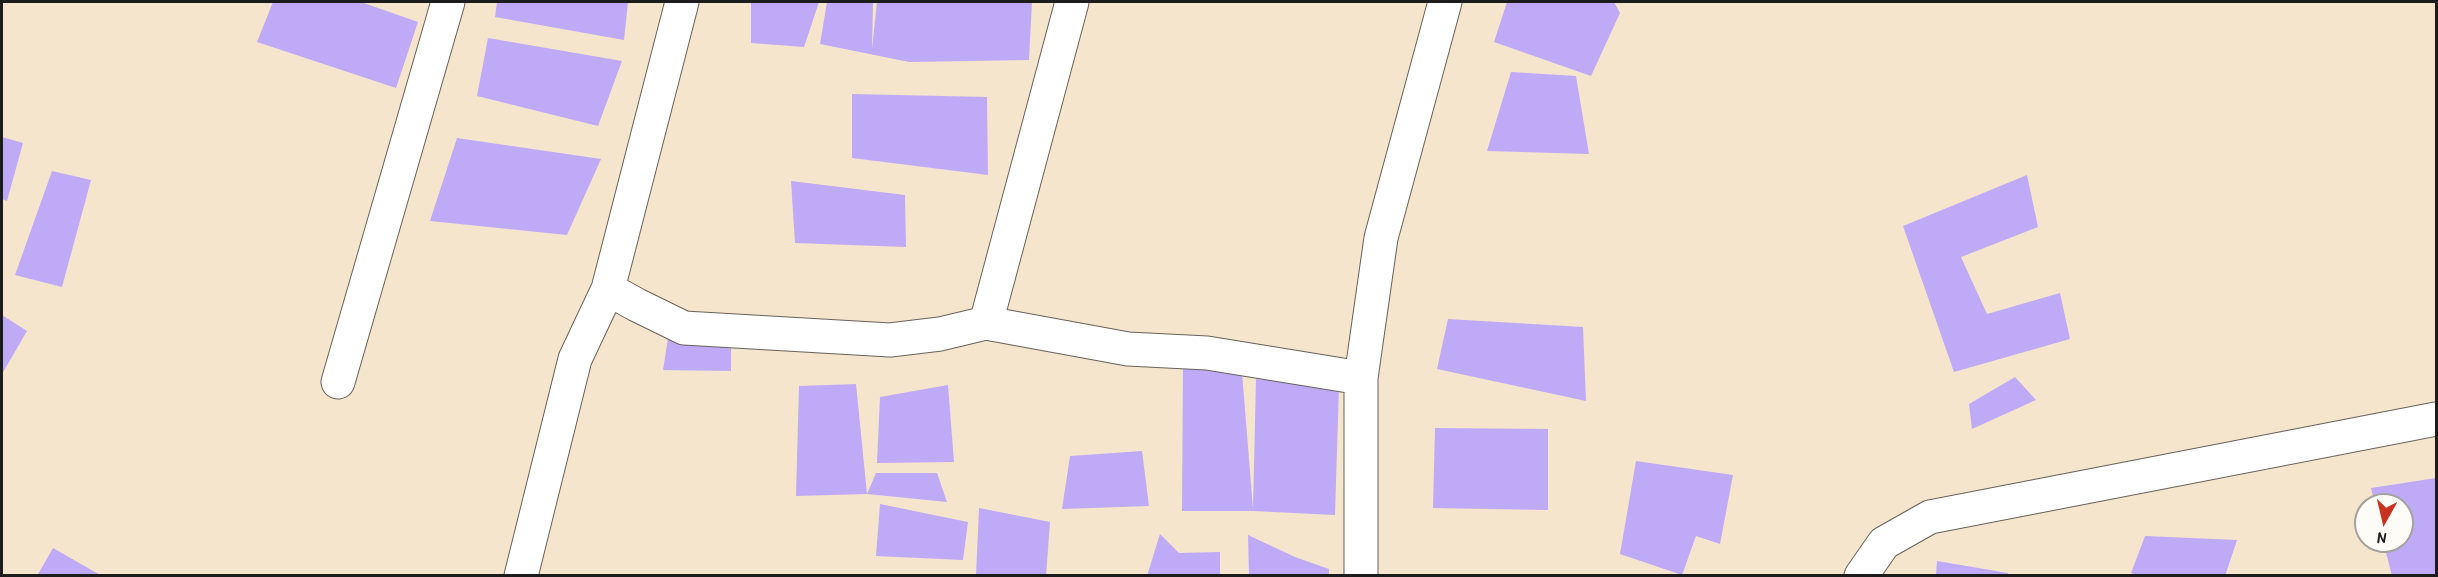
<!DOCTYPE html>
<html>
<head>
<meta charset="utf-8">
<style>
  body { margin:0 }
  #map { position:relative; width:2438px; height:577px; overflow:hidden; background:#f5e5cd; font-family:"Patrick Hand",sans-serif }
  canvas { display:block }
  .frame { position:absolute; inset:0; border:3px solid #1c1c1c; pointer-events:none }
  .north { position:absolute; left:2354px; top:493px; width:60px; height:60px; box-sizing:border-box; background:#fdfcf7; border:2px solid #a3a29f; border-radius:50%; rotate:188deg; font-size:16px; font-weight:700; line-height:24px; text-align:center; color:#1c1c1c }
  .north::after { content:''; display:block; margin:auto; width:21px; height:27px; background:#c8321e; clip-path:polygon(50% 0,100% 100%,50% 72%,0 100%) }
</style>
</head>
<body>
<div id="map">
<canvas width="2438" height="577"></canvas>
<div class="frame"></div>
<div class="north">N</div>
</div>
<script>
const ctx = document.querySelector('canvas').getContext('2d');
ctx.lineJoin = 'round';
function fillPath(path, color) { ctx.fillStyle = color; ctx.fill(path, 'evenodd'); }
function trace(path, color, width, dash) { ctx.strokeStyle = color; ctx.lineWidth = width; ctx.lineCap = dash ? 'butt' : 'round'; ctx.setLineDash(dash || []); ctx.stroke(path); }
const building = new Path2D(`
  M273 2H361L418 22 396 88 257 42Z
  M497 2H628L624 40 495 17Z
  M751 2H819L804 47 751 43Z
  M827 2H873L872 49 877 2H1032L1029 60 909 62 820 44Z
  M1507 2H1614L1620 13 1591 76 1494 42Z
  M488 38 622 61 598 126 477 96Z
  M1511 72 1576 76 1589 154 1487 151Z
  M852 94 987 97 988 175 852 158Z
  M2 137 23 143 7 201 2 199Z
  M457 138 601 159 567 235 430 221Z
  M52 171 91 180 62 287 15 275Z
  M2027 175 2038 227 1961 257 1987 314 2060 293 2070 339 1954 372 1903 226Z
  M791 181 905 195 906 247 795 243Z
  M2 315 27 331 2 374Z
  M1448 319 1583 327 1586 401 1437 369Z
  M668 338 731 346V371L663 370Z
  M1183 355 1242 372 1253 509 1256 379 1339 387 1335 515 1253 511H1182Z
  M2015 377 2036 400 1972 429 1969 404Z
  M856 384 867 494 796 496 799 386Z
  M948 385 954 462 877 463 880 397Z
  M1435 428 1548 429V510L1433 508Z
  M1142 451 1149 506 1062 509 1070 456Z
  M1636 461 1733 475 1720 544 1696 536 1682 575 1620 554Z
  M876 473H937L947 502 867 494Z
  M2436 478V574L2392 576 2383 541H2402V505H2375L2371 488Z
  M880 504 968 522 963 560 876 556Z
  M979 508 1050 522 1046 576H976Z
  M1160 534 1179 553 1220 552V576H1147Z
  M1248 535 1295 557 1329 569V576H1249Z
  M2145 536 2237 540 2225 576H2139L2131 573Z
  M53 548 102 576H37Z
  M1937 561 2008 573V576H1936Z`);
const minor = new Path2D(`
  M608 289 637 305 684 328 890 340 940 334 986 323 1128 349 1207 353 1361 378
  M986 323 1072 2
  M338 382 448 2
  M521 576 575 359 608 289 682 2
  M1361 576V378L1381 238 1445 2
  M1861 576 1884 543 1930 517 2436 419`);
fillPath(building, '#bfaaf7');
trace(minor, '#68625a', 35);
trace(minor, '#fff', 33);
</script>
</body>
</html>
